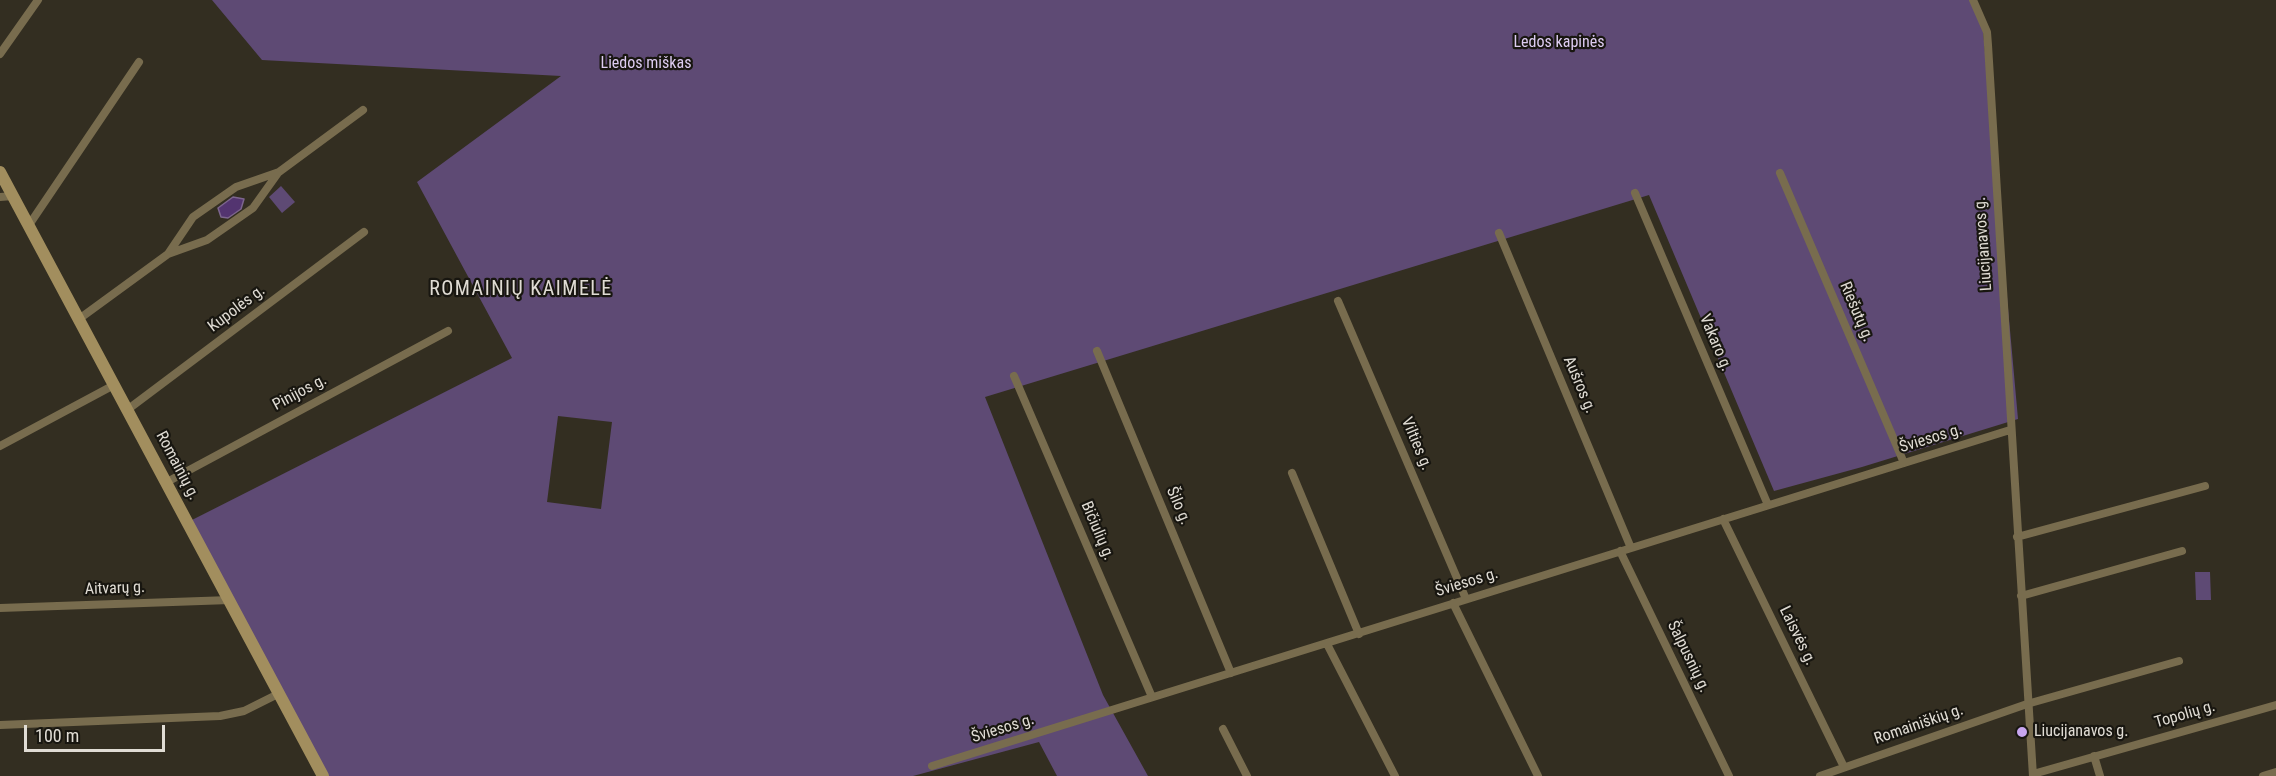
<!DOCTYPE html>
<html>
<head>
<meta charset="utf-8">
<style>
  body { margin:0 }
  #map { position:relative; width:2276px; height:776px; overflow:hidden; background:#332e21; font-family:"Roboto Condensed",sans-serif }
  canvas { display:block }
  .scale { position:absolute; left:24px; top:725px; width:141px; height:27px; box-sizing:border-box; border:3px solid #e0dcd4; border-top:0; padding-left:8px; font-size:18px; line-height:21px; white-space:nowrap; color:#e0dcd4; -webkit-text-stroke:4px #181610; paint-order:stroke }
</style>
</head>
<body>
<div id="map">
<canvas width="2276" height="776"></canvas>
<div class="scale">100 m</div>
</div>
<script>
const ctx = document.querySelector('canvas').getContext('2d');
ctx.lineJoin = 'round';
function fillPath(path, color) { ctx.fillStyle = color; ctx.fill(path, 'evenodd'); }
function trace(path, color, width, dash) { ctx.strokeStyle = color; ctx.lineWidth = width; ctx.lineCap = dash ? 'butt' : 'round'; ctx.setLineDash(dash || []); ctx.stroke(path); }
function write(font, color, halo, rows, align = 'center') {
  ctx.font = font + ' "Roboto Condensed",sans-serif'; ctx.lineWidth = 4.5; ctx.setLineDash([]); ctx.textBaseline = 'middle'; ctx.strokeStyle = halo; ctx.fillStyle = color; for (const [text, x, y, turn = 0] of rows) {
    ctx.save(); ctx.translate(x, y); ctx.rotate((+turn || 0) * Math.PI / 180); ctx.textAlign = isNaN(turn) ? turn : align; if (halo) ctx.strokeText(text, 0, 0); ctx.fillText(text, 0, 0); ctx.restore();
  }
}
const green = new Path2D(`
  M212 0H1973L1982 19 2018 419 1862 467 1774 491 1649 195 985 397 1103 695 1148 776H1057L1039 742 913 776H323L188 522 512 358 417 182 561 76 262 60ZM558 416 612 422 601 509 547 502Z
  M281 186 295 202 282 213 269 197Z
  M2195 572H2210L2211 600H2196Z`);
const water = new Path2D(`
  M233 197 244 199 241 209 228 218 221 217 218 208Z`);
const minor = new Path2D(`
  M1973 0 1987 32 1988 45 2033 776
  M0 54 38 0
  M1780 173 1904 463
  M1635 193 1768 505
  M0 197 13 196
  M29 225 139 62
  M1499 233 1631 548
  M168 254 207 240 253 208 278 173
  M1338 301 1466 599
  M79 319 168 254 193 217 236 187 279 172 363 110
  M1097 351 1231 673
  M1014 376 1152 697
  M127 410 364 232
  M0 446 114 385
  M1292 473 1359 634
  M167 482 448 331
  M1723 519 1844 767
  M2017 537 2205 486
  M1620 551 1729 776
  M2021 596 2182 551
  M1453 603 1538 776
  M0 608 230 600
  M1327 644 1395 776
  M0 725 220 716 244 711 280 693
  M1223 729 1247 776
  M2094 756 2100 776
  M932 766 2010 430
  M2033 774 2276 705
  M1820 776 2027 704 2179 661
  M2263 776 2276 772`);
const secondary = new Path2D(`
  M0 172 323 776`);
const markers = [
  [2022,732,6,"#c8a6ef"]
];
const parkNames = [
  ["Ledos kapinės",1559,43],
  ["Liedos miškas",646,64]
];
const streetNames = [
  ["Liucijanavos g.",1984,244,-94],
  ["Kupolės g.",237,309,-37],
  ["Riešutų g.",1856,312,67],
  ["Vakaro g.",1715,343,67],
  ["Aušros g.",1579,385,67],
  ["Pinijos g.",300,393,-28],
  ["Šviesos g.",1931,439,-17],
  ["Vilties g.",1416,444,67],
  ["Romainių g.",177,466,62],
  ["Šilo g.",1178,506,67],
  ["Bičiulių g.",1097,531,67],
  ["Šviesos g.",1467,583,-17],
  ["Aitvarų g.",115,589,-2],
  ["Laisvės g.",1797,636,64],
  ["Šalpusnių g.",1688,657,64],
  ["Topolių g.",2185,715,-16],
  ["Romainiškių g.",1919,725,-19],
  ["Šviesos g.",1003,729,-17]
];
const poiNames = [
  ["Liucijanavos g.",2034,732]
];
const quarterNames = [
  ["ROMAINIŲ KAIMELĖ",521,290]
];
fillPath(green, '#5e4a74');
fillPath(water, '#533470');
trace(water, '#7d668e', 1.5);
trace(minor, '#786c4e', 8);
trace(secondary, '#a28e5e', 12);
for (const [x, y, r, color] of markers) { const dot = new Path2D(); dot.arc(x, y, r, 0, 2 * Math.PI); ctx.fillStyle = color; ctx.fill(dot); trace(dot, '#181610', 2); }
write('16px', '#decdf2', '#181610', parkNames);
write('16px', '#e0dcd4', '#181610', streetNames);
write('16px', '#e0dcd4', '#181610', poiNames, 'left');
ctx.letterSpacing = '1.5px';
write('20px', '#e0dcd4', '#181610', quarterNames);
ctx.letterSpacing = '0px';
</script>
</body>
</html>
